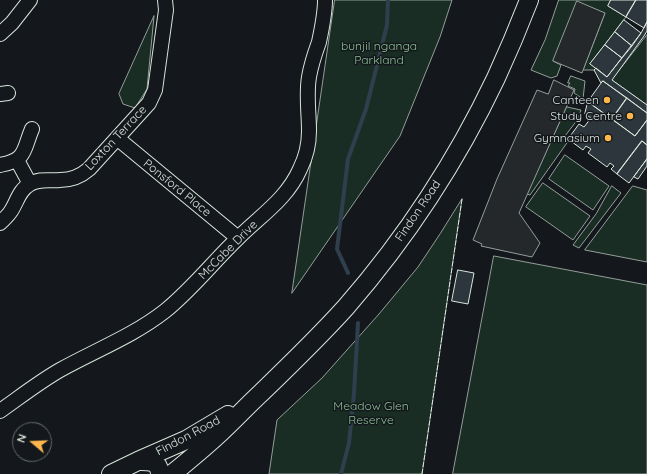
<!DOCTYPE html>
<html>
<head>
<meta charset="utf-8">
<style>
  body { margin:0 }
  #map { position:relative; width:647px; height:474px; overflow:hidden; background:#14181c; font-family:Quicksand,sans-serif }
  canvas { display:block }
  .north { position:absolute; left:12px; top:422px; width:40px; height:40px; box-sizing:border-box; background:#14181c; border:1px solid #626a69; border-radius:50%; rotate:289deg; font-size:11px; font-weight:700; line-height:16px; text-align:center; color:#d8e6dc }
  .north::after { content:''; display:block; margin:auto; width:14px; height:18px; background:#ffb74d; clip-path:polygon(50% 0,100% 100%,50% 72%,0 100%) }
</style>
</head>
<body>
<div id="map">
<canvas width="647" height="474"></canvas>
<div class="north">N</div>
</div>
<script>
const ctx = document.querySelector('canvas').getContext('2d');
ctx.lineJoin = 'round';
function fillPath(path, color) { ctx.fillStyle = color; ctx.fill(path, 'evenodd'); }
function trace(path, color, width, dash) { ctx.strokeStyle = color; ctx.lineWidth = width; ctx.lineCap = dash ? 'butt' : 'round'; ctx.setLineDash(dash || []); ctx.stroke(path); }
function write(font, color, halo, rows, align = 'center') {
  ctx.font = font + ' Quicksand,sans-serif'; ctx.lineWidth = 3; ctx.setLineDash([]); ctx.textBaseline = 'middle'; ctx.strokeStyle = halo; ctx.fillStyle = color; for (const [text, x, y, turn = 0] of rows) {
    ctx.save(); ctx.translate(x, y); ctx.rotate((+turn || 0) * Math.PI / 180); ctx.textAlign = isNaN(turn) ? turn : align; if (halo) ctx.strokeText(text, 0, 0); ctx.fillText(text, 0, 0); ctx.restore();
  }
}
const green = new Path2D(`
  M335 0H452L440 37 400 136 292 293Z
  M559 0H611L608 6 626 17 590 64 596 68 594 70H583L605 13 553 61 561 65 557 76 551 78 531 70 545 40Z
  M154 16 147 89 135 108 123 104 119 94Z
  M647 35V105L612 80Z
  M571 76 585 81 583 99 574 93 575 89 568 86 570 83H568Z
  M567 107 581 110 578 119 565 136 569 140 530 195 527 194Z
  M565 155 609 186 593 210 549 179Z
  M543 183 590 216 573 240 526 207Z
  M612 186 621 193 579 248 573 245 596 214Z
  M633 186 647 190V262L585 250Z
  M462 199 422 474H269L277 420 322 378 379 314 418 267 440 234Z
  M494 256 647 285V474H453Z`);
const parking = new Path2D(`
  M577 1 605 13 582 73 553 61Z
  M554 80 574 90 519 213 540 243 532 257 481 246 482 244 473 240 497 179 537 90 548 94Z`);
const stream = new Path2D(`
  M348 273 337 249 348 159 366 109 387 25 388 0
  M341 474 349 443 354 393 358 323`);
const building = new Path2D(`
  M611 0H636L626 17 608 6Z
  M636 0H647V22L644 28 626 17Z
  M624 20 641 33 632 46 615 32Z
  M647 22V31L644 36 612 80 647 105V113L603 81 601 83 594 70 596 68 607 77 641 33Z
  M615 32 632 46 622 58 605 45Z
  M605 45 622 58 607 77 590 64Z
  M603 81 627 98 612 119 588 102Z
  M627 98 647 113V120L635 136 612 119Z
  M588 102 635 136 647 120V145L642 141 617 174 611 169 614 166 610 163 607 167 588 153 591 149 586 146 583 150 568 139 579 124 584 127 591 118 585 114Z
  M642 141 647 145V159L629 183 617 174Z
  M647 159V166L638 179 634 177Z
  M458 270 474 273 468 304 452 301Z`);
const minor = new Path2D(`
  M0 34 12 23 30 0
  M0 94 8 93
  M117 138 238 238
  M17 160 30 184
  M0 165C27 160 23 150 32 129
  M0 223C4 219 8 216 11 211 17 202 19 190 30 184 39 178 50 181 60 180 71 180 81 176 89 169L149 103 155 90 166 10 165 0
  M0 411C20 397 39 382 60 370 96 350 133 336 165 311 192 289 213 262 238 238 260 216 287 199 300 169 306 157 309 144 309 131 309 113 306 95 309 77 311 65 315 53 319 42 322 28 325 14 325 0`);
const major = new Path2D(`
  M138 461C149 461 159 460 160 474
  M111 474 138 461 186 440 228 415
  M172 474C188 461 205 447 220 433 234 420 247 406 261 393 290 365 319 337 346 307 406 238 457 160 496 78 508 52 519 26 529 0`);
const fence = new Path2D(`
  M422 474 462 199`);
const markers = [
  [607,100,4,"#ffb74d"],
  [630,116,4,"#ffb74d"],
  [608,138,4,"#ffb74d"]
];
const parkNames = [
  ["bunjil nganga",379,46],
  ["Parkland",379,60],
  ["Meadow Glen",371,406],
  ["Reserve",371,420]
];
const poiNames = [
  ["Canteen",599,100],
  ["Study Centre",622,116],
  ["Gymnasium",600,138]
];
const streetNames = [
  ["Loxton Terrace",116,138,-47],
  ["Ponsford Place",177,188,39],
  ["Findon Road",418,211,-56],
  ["McCabe Drive",228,250,-45],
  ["Findon Road",188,436,-28]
];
fillPath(green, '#1a2d24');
trace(green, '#939e99', 1);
fillPath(parking, '#24282b');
trace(parking, '#939e99', 1);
trace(stream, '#2f3f4d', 4);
fillPath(building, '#2c363c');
trace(building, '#d8e6dc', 1);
trace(minor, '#d8e6dc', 16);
trace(major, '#d8e6dc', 20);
trace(minor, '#14181c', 14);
trace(major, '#14181c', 18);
trace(fence, '#d8e6dc', 1, [5, 2]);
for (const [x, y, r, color] of markers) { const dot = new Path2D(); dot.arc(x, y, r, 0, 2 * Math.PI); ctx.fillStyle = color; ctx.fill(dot); trace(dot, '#14181c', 1.5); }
write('12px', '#8ac095', '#14181c', parkNames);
write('12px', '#d8e6dc', '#14181c', poiNames, 'right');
write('12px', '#d8e6dc', '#14181c', streetNames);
</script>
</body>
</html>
